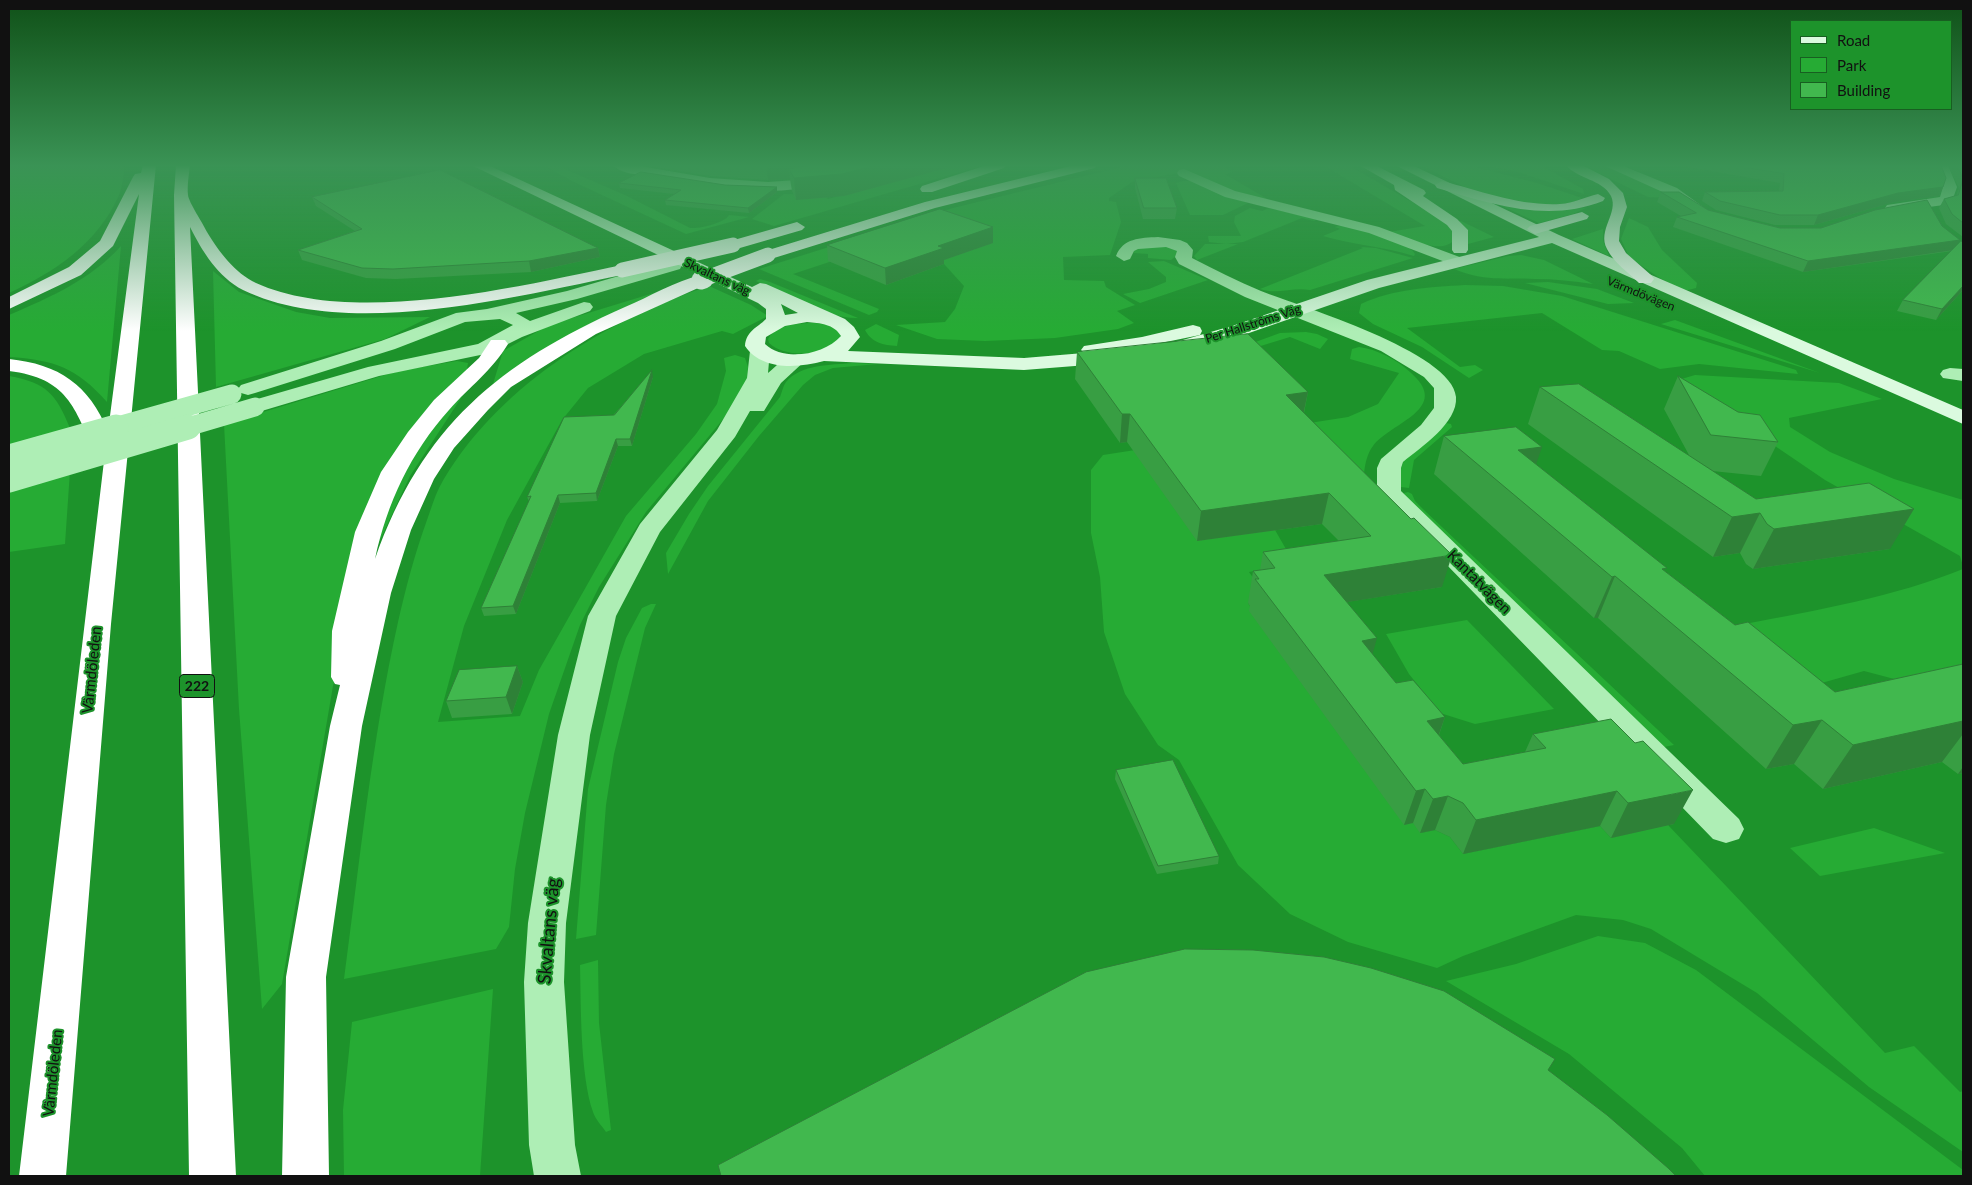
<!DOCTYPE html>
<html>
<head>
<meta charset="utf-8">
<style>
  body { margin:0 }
  #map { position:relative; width:1972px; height:1185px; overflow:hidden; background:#1d932b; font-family:Lato,sans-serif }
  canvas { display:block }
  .frame { position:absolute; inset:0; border:10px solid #111; pointer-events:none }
  .legend { position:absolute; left:1790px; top:20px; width:162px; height:90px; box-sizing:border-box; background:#1d932b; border:1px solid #185f21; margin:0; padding:6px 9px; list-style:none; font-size:15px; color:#111 }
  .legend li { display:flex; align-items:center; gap:10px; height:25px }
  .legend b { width:25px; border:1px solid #185f21 }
</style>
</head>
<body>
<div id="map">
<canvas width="1972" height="1185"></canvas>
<div class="frame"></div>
<ul class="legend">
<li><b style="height:6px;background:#dbfadf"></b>Road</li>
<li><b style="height:14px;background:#26ab34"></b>Park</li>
<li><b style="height:14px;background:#41b84e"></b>Building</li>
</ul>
</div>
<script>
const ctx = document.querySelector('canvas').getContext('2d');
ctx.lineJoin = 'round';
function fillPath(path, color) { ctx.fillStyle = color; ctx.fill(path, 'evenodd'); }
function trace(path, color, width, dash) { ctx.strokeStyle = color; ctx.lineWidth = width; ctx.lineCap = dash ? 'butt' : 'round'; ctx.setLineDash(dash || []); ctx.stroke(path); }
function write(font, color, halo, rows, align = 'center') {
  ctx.font = font + ' Lato,sans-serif'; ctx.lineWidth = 4; ctx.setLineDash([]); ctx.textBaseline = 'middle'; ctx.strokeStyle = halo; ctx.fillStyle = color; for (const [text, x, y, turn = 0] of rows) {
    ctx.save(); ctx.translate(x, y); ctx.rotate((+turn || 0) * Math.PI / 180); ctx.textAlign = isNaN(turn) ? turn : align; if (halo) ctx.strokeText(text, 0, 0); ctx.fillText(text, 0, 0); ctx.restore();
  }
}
const green = new Path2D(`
  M9 165H125C123 174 123 186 119 195 98 243 55 272 9 293Z
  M543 165H556L627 196 690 228C701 229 726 222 729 215L749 217 686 234 574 182Z
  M943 165H985L774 226 752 219 784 194 821 195 828 199 949 167Z
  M1130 165H1221L1233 172 1225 174 1269 200 1236 193 1188 171 1132 182 1109 198V201L1116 202 1121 222 1110 255 1063 257 1064 280 1104 281 1106 287 1135 305 1117 311 1134 323 1118 329 1055 338 985 341 937 339 896 325 945 322 955 309 964 286 944 264 938 262 941 225 793 274 879 309 877 312 869 315 759 269 953 208Z
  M1323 165H1348L1431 213 1452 229 1454 240C1441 256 1406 237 1389 232L1425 226Z
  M1421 165H1468L1537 183 1582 198C1564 211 1504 201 1484 194 1462 187 1441 175 1421 165Z
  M1483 165H1540L1583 189 1584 194 1518 172Z
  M1582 165H1604L1651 185 1676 198 1648 197Z
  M1183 181H1194L1248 203 1223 215H1190L1176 183Z
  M1493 202 1554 209 1586 208 1573 214 1539 223Z
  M1250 208 1262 211 1269 208 1317 219 1314 221 1302 218 1243 242 1226 244 1209 242 1208 236H1241L1234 222 1235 216Z
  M1629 218 1648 227 1662 250 1697 283 1696 288 1684 291 1658 277 1629 257 1621 239Z
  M1461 221 1494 237 1468 244V234L1459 222Z
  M1342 225C1359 230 1407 239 1415 254L1414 256C1383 246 1353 245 1323 236L1340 229 1335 227Z
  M1603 229V241L1609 256 1572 239Z
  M1152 244 1178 249 1176 256 1171 260 1148 258V254L1134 253V249Z
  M1205 244H1238L1197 260 1194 256Z
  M121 246 107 402C76 367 54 360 9 357V315C51 297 90 280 121 246Z
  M1361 247 1376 248 1413 258 1310 290C1292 287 1277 295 1260 289L1363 248Z
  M1521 255 1544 260 1593 284C1574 281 1554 279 1535 279 1505 278 1482 281 1454 269L1508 256Z
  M1164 261 1208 280 1140 303 1123 294 1149 289 1166 282V277L1148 262Z
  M213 271 239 292 296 312 330 318 430 317 385 339 216 387Z
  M760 279 770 282 858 318C827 319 785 294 756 281Z
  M1548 282 1597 289 1634 303 1608 304 1525 283Z
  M1465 285 1503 286 1562 296 1796 370 1798 374 1699 364 1660 369 1619 351 1602 350 1542 313 1407 328 1460 367 1475 365 1483 370 1469 378 1422 347 1373 324 1359 313 1361 304C1393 289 1430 287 1465 285Z
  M709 286 751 305 768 316 733 334 722 331 644 354 588 388 562 420 507 520 464 626 438 722 520 716 539 670 626 516 696 434 717 404 726 371 724 358 735 355 745 358 748 367 747 380 729 412 646 512 599 587 580 625 549 714 525 813 515 869 509 927 496 949 344 979C360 860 372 739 398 622 406 587 415 553 427 520 431 509 434 498 439 488 493 389 605 320 709 286Z
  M657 292 565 338 493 384 503 351 549 325Z
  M1675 320 1820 373 1661 324Z
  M808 323C819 323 841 323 841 339 826 356 786 359 769 343L768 339C776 325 794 324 808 323Z
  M876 324 899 335 897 346C883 345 872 343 865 330Z
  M1306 332 1317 334 1328 339 1320 349 1290 337 1254 348 1250 344 1280 333Z
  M1359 347C1377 349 1397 360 1410 372 1453 409 1391 422 1373 446 1367 454 1365 464 1364 474L1275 530 1294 563 1249 572 1266 596 1248 603 1253 611 1421 833 1435 830 1450 837 1463 854 1600 826 1611 838 1668 825 1885 1053 1914 1046 1960 1092 1963 1091V1152L1869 1087 1757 993 1651 929 1623 920 1576 915 1463 956 1437 968 1348 942 1290 914 1238 865 1179 760 1158 745 1125 694 1104 632 1100 577 1091 533V470L1103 455 1348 417 1378 404 1399 373 1350 359 1352 349Z
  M457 361 468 363 463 395 410 476 367 568 333 686 282 984 262 1009 239 709 224 424 398 371Z
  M852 363 878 364 833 368 815 375 803 385 759 436 708 501 668 574 666 553 689 514 708 486 780 397C782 392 783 386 786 382 801 364 831 365 852 363Z
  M1695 375 1839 383 1882 399 1789 418 1790 427 1830 452 1894 479 1963 500V566L1960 556 1825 480 1678 380Z
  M9 376C47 383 56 394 70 428L9 445Z
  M1446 423 1451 424 1452 427 1414 460 1409 488 1401 487 1400 471 1404 460Z
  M70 471 65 544 9 552V488Z
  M1408 492 1412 494 1415 501 1426 512 1674 745 1664 747 1518 609 1405 498 1404 493Z
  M1963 569V713L1917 685 1864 671 1811 686 1744 624C1818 610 1894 597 1963 569Z
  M651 604H656L645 628 614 754 606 805 596 935 576 939 588 789 618 662 626 638 642 608Z
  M1467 620 1554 709 1475 724 1440 713 1409 674 1386 634Z
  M1874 828 1945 853 1820 876 1790 848Z
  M1598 936 1645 943 1696 970 1963 1170V1176H1705L1682 1148 1569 1054 1446 981 1516 964Z
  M598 960 599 1023 611 1130 606 1132C602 1126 595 1119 593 1112 580 1075 581 1005 580 965Z
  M493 989 480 1176H344L343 1110 352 1022Z`);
const minor = new Path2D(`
  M613 165H634L710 178 768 182 810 179 863 165H884L882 168C854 176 826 186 797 189 750 195 702 185 657 177 645 175 621 175 613 165Z
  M1603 165H1621L1677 188 1710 212 1708 215H1698L1667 194Z
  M1934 165H1948L1957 187 1951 204 1892 212 1887 211 1885 208 1887 205 1940 197 1943 187Z
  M1184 169 1235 191 1379 227 1465 259 1467 262 1465 265H1453L1369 233 1225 197 1179 176 1177 173 1179 170Z
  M1158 237 1180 240 1187 243 1193 250 1192 258C1214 269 1237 281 1261 291 1299 306 1453 352 1456 397 1458 423 1421 447 1403 462L1401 468V491L1739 819 1744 829 1739 839 1726 843 1713 839 1377 493V468L1381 459 1421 425 1434 408V388L1424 377 1381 351 1245 297 1179 264 1175 257 1177 251 1166 247 1138 249 1134 251 1130 259 1124 261 1116 256C1123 238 1140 238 1158 237Z
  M1950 368 1963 369V381L1943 378 1940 374 1943 370Z`);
const tertiary = new Path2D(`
  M674 260 680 261 682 265 680 269 577 299 516 313 530 321 584 302 590 303 593 307 590 311 522 337 490 353 379 376 255 413 247 412 244 407 247 402 368 367 478 344 513 325 500 319 465 322 395 349 255 393 248 395 241 393 238 389 241 385 381 341 456 313 487 309 567 291Z
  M760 345 767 347 770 351 768 373C779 364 789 351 804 355L807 359 781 383 764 411H750L735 437 660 532 616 616 590 735 566 923 564 982 575 1145 581 1176H534L529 1145 524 982 528 923 558 735 588 616 640 524 717 430 747 378 750 351 753 347Z`);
const secondary = new Path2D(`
  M471 165H488L752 287 760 283 766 284 845 319 854 327 860 337 848 351 1024 358 1084 353 1081 350 1084 346 1142 337 1193 325 1200 327 1202 331 1200 335 1117 352 1123 357 1120 361 1113 363 1024 370 824 361C798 368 762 371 745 346 746 331 757 328 766 319V309L758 303ZM781 304 798 313 785 315ZM807 322C820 323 834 324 841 336 824 355 784 362 765 344L766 337 785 326Z
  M1359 165H1375L1424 190 1426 193 1423 196 1457 219 1468 230V250L1466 253H1454L1452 250V231L1447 225 1395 190 1394 185Z
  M1395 165H1412L1559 235 1963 410V424L1552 243 1379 288 1249 333 1176 354 1169 352 1166 348 1169 344 1235 325 1367 280 1539 237Z`);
const motorway = new Path2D(`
  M143 165H156L111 624 66 1176H19L104 461 98 460 95 455C75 407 67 378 9 371V359C59 364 89 385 108 431L139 194 113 246 81 275 9 309V297L69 267 100 241 133 177 135 174 141 173Z
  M176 165H190C189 174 187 186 188 195 189 203 203 223 207 232 219 252 235 273 256 283 353 327 521 286 622 265L628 266 630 270 628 274 622 275C515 297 346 340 243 290 218 277 202 251 190 227L236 1176H189L174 195Z
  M987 165H1006L1004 168 932 192H922L920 189 922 186Z
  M1075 165H1097L1095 168 935 208 774 258 768 260 760 255 762 252 925 202Z
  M1566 165H1582L1609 179 1623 193 1627 207 1620 227 1619 241 1626 253 1651 275 1654 279 1651 283H1639C1628 272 1614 263 1607 249 1597 230 1619 213 1611 196 1602 179 1577 179 1566 165Z
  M1442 181C1481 191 1519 206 1560 204 1574 203 1585 197 1598 194L1605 198 1603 201C1547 223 1492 204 1437 188L1435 185Z
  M1582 212 1589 216 1587 219 1535 234 1527 229 1530 226Z
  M797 222 805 227 802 230 733 250 725 245 727 242Z
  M701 275 707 276 710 280 707 284 596 334 511 387 488 410 454 448 434 479 411 530 391 593 362 726 326 977 329 1176H282L286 977 330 726 340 685 335 684 331 677 332 631 355 532 381 472 408 432 434 400 479 358 491 340H505L508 344C490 373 471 385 449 410 411 452 387 503 375 559 422 426 499 363 625 307 649 297 675 281 701 275Z`);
const tertiaryBridgeFar1 = new Path2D(`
  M111 428 232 394
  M184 428 255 407`);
const tertiaryBridge = new Path2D(`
  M9 457 116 427
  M9 480 188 427`);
const motorwayBridgeFar1 = new Path2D(`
  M622 270 733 245
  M701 280 768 255`);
const motorwayBridge = new Path2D(`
  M701 280 704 279`);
const wall = new Path2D(`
  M643 165H957L844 196 796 200 792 191 790 179 768 180 710 176Z
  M1676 165H1941L1943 187 1939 196 1894 202 1814 225H1775L1716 210 1702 201 1705 192 1779 191 1780 183Z
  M1948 165H1963V237L1946 224 1939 208 1944 199 1956 196 1959 188Z
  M1135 178 1177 208 1175 219H1143L1135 188Z
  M619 183 725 185 777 187V192L749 213 666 205 665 200 674 194 620 188Z
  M1661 192 1708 210 1780 228H1821L1942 226 1956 247 1963 242V290L1936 320 1897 311 1903 300 1952 251 1803 272 1673 227 1677 217 1681 216 1657 202Z
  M312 197 598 248 600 257 531 272 396 279 366 278 302 260 298 250 355 231 316 206Z
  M993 243 944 260V264L886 285 828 261 827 245Z
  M1077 352 1308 392 1304 413 1442 587 1347 602 1372 654 1396 683 1445 717 1439 735 1463 764 1525 752 1533 734 1674 824 1611 838 1600 826 1463 854 1450 837 1435 830 1420 833 1413 823 1404 825 1249 611 1250 606 1248 603 1253 571 1260 570 1263 552 1339 541 1322 524 1197 541 1127 442 1120 443 1075 379Z
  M1678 376 1778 442 1761 476 1712 471 1756 499 1890 549 1753 569 1746 564 1740 553 1713 557 1528 424 1540 387 1689 455 1664 409Z
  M653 377 632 446H618L597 501 560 503 516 614 484 616 481 608 529 501 527 497Z
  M1444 436 1536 464 1666 572 1735 625 1835 692 1963 664V773L1958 774 1942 762 1823 789 1794 764 1766 769 1598 618H1594L1434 474Z
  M517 666 523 682 512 714 452 718 446 701Z
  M1116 770 1219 856 1218 864 1157 874 1115 779Z`);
const shadedWall = new Path2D(`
  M766 165H957L844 196 796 200 794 178 789 169 790 179 768 180Z
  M777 187V192L749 213 748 208Z
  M1943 187 1939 196 1894 202 1814 225 1818 215 1898 193Z
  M993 227V243L944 260V264L886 285 885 268 938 246Z
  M1960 240 1954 250 1803 272 1808 261Z
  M598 248 600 257 531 272 529 261Z
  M1963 286V290L1936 320 1942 309Z
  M652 370 653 377 632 446 630 439Z
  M1308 392 1302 420 1286 395Z
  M1122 414H1130L1127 442 1120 443Z
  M616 439 618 446 597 501 596 493Z
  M1542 447 1529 485 1505 488 1518 450Z
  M1329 493 1322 524 1197 541 1201 511Z
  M558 495 560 503 516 614 513 606Z
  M1914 509 1890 549 1753 569 1774 529Z
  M1760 513 1740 553 1713 557 1732 517Z
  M1452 555 1442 587 1317 607 1324 575Z
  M1615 576 1598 618H1594L1612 577Z
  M1377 638 1368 671 1362 641Z
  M517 666 523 682 512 714 506 697Z
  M1445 717 1433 751 1427 721Z
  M1822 720 1794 764 1766 769 1793 725Z
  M1963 721V734L1942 762 1823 789 1853 745Z
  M1963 767V773L1958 774Z
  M1425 789 1413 823 1404 825 1416 791Z
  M1693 790 1674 824 1611 838 1628 803Z
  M1617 791 1600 826 1463 854 1476 820Z
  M1448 796 1435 830 1420 833 1433 799Z`);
const building = new Path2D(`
  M813 165H876L842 174 794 178 789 169Z
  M1730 165H1941L1946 178 1943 187 1898 193 1818 215H1780L1720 201 1705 192 1783 191 1784 174Z
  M1957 165H1963V178Z
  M440 170 598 248 529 261 393 269 362 268 298 250 362 229 312 197Z
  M641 172 725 185 777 187 748 208 665 200 681 190 619 183Z
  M1135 178H1166L1177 208H1144Z
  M1963 179V223L1952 214 1944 199 1958 195Z
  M1661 192H1679L1708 210 1780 228H1821L1875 210 1927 200 1942 226 1960 240 1808 261 1677 217 1696 213Z
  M940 209 993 227 938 246 944 248 885 268 827 245Z
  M1961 241 1963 242V286L1942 309 1903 300Z
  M1248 334 1308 392 1286 395 1411 519 1414 518 1452 555 1324 575 1377 638 1362 641 1396 683 1413 680 1445 717 1427 721 1463 764 1546 748 1533 734 1611 719 1635 743 1643 741 1693 790 1628 803 1617 791 1476 820 1463 803 1448 796 1433 799 1425 789 1416 791 1255 579H1259L1253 571 1275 568 1263 552 1371 536 1329 493 1201 511 1130 414H1122L1077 352Z
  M652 370 630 439H616L596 493 558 495 513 606 481 608 531 496 527 497 564 417 614 415Z
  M1678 376 1738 412 1760 415 1778 442 1711 435Z
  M1579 384 1756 499 1869 483 1914 509 1774 529 1767 524 1760 513 1732 517 1540 387Z
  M1516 427 1542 447 1518 450 1667 568 1662 569 1735 625 1748 622 1835 692 1963 664V721L1853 745 1822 720 1793 725 1615 576 1612 577 1444 436Z
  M517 666 506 697 446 701 459 670Z
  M1173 760 1219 856 1158 866 1116 770Z
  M1185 949 1253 950 1324 957 1371 968 1444 991 1555 1059 1548 1070 1607 1115 1668 1168 1676 1176H721L718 1165 1086 972Z`);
const farStreetnames = [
  ["Skvaltans väg",717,277,25],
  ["Värmdövägen",1641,294,22],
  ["Per Hallströms Väg",1253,324,-18]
];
const shields = [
  [197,686,35]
];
const shieldNames = [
  ["222",197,686]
];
const streetNames = [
  ["Kantatvägen",1479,582,45],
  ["Värmdöleden",92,670,-84],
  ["Värmdöleden",53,1073,-84]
];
const nearStreetnames = [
  ["Skvaltans väg",549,931,-85]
];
fillPath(green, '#26ab34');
fillPath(minor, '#aeeeb5');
fillPath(tertiary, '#aeeeb5');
fillPath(secondary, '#dbfadf');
fillPath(motorway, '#fff');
trace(tertiaryBridgeFar1, '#aeeeb5', 19);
trace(tertiaryBridge, '#aeeeb5', 25);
trace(motorwayBridgeFar1, '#fff', 15);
trace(motorwayBridge, '#fff', 19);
fillPath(wall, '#389e43');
fillPath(shadedWall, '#2e8137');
fillPath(building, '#41b84e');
trace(building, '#2e8137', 1);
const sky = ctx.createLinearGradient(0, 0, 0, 331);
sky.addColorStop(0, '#105118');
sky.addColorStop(0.5, '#3a9355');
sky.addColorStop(1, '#3a935500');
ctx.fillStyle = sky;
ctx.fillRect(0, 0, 1972, 331);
write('12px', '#111', '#1d932b', farStreetnames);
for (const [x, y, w] of shields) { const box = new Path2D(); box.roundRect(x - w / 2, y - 11.5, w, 23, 4); ctx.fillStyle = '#1d932b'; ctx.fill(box); trace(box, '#111', 1); }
write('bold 14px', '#111', null, shieldNames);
write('15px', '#111', '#1d932b', streetNames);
write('18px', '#111', '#1d932b', nearStreetnames);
</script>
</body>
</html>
